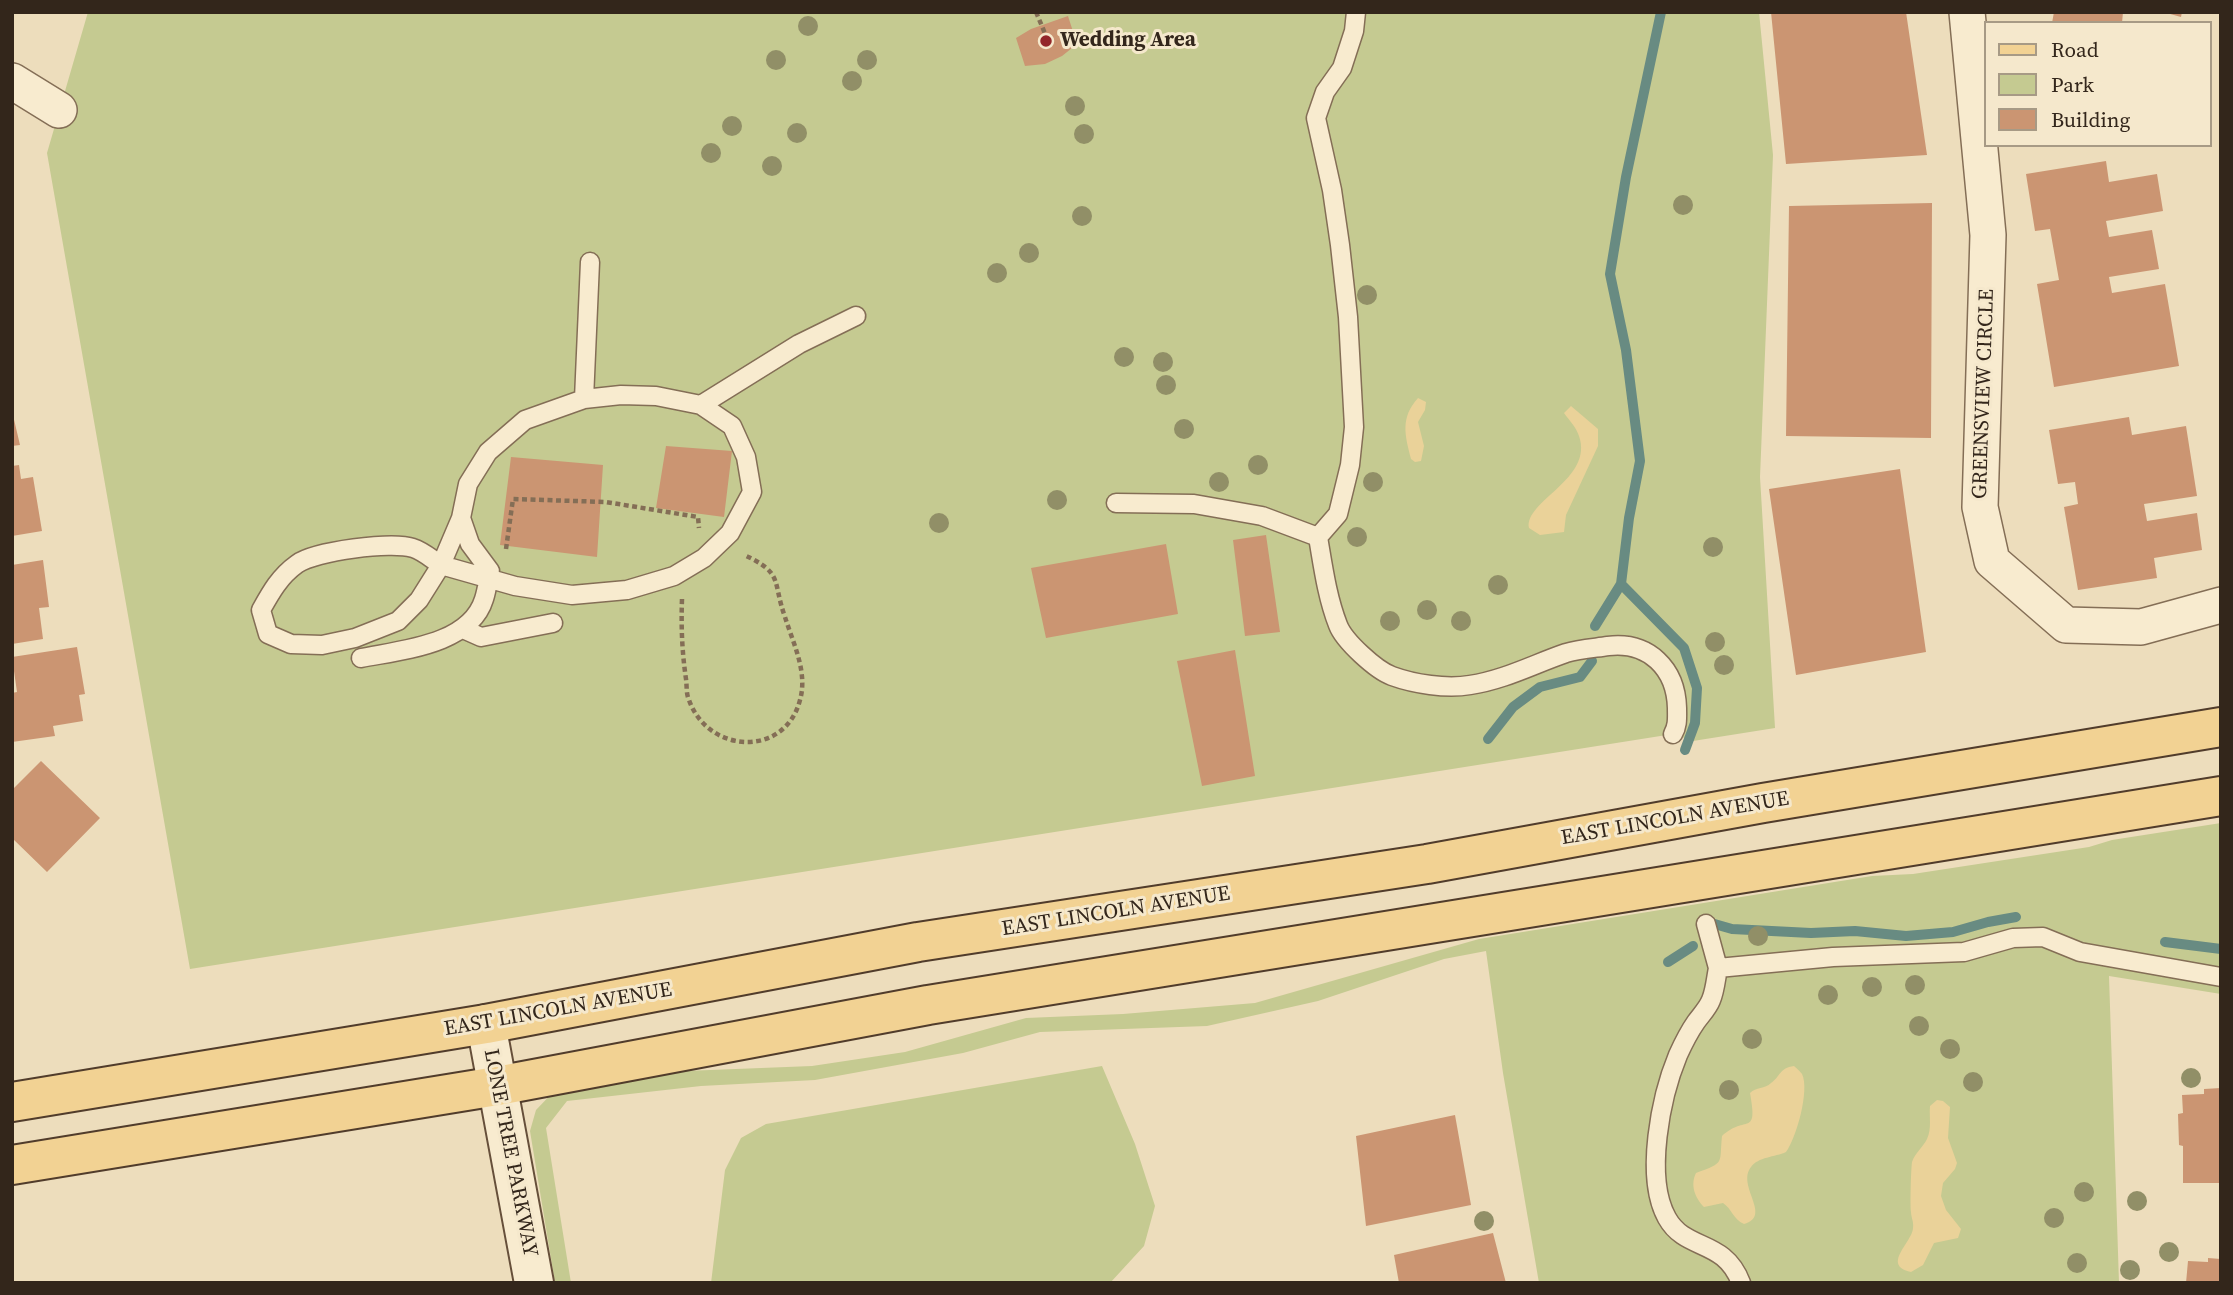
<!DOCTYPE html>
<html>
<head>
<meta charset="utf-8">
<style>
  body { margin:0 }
  #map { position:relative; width:2233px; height:1295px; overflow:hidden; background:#edddbc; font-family:"Source Serif 4",serif }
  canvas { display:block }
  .frame { position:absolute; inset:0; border:14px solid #33261b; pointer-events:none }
  .legend { position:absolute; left:1984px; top:21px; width:228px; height:126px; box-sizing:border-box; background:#f5e8cc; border:2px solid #a79a85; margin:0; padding:9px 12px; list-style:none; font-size:21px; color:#33261b }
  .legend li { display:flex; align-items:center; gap:14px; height:35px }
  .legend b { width:35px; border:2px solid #a79a85 }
</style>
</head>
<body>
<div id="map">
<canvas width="2233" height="1295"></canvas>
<div class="frame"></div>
<ul class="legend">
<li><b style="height:9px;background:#f2d293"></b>Road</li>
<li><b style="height:19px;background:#c5ca91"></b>Park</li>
<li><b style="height:19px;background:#cb9572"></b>Building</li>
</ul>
</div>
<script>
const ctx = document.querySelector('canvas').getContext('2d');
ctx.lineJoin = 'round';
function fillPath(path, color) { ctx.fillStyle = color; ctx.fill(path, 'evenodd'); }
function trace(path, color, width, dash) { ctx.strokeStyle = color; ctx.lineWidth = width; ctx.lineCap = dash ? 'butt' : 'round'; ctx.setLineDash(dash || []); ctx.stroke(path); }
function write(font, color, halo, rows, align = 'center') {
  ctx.font = font + ' "Source Serif 4",serif'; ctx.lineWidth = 6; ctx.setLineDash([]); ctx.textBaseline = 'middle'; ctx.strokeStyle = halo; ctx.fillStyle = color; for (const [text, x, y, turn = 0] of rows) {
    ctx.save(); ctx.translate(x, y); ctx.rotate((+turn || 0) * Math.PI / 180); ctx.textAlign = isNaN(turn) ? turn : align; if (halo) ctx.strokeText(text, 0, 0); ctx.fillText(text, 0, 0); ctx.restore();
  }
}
const green = new Path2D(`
  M88 12H1759L1773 155 1760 477 1775 728 1693 741 1673 734 190 969 47 153Z
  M2221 823V994L2109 976 2119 1283H1539L1503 1073 1486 951 1444 959 1318 1001 1207 1026 1040 1032 963 1053 815 1080 701 1086 567 1101 546 1128 571 1283H555L530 1131 536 1110 559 1086 634 1073 812 1066 905 1052 1026 1018 1123 1014 1255 1003 1479 939 1872 876 1913 874 2089 847 2112 840Z
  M1102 1066 1135 1144 1155 1206 1144 1246 1110 1283H711L725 1170 741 1138 766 1124Z`);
const sand = new Path2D(`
  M1418 398 1426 402 1425 410 1418 422 1424 446 1421 461 1415 462 1411 459C1405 435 1400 418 1418 398Z
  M1571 406 1598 429V446L1566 515 1564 532 1540 535 1529 528C1524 501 1594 479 1579 436 1576 427 1569 420 1564 413Z
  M1794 1066C1797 1069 1800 1071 1802 1074 1810 1090 1796 1139 1786 1152 1775 1157 1758 1157 1751 1167 1736 1186 1773 1216 1744 1224 1733 1219 1732 1209 1723 1203L1704 1207C1695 1198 1690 1185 1696 1173 1726 1162 1719 1164 1722 1136 1746 1114 1758 1138 1750 1093 1756 1087 1765 1089 1771 1083 1781 1076 1779 1068 1794 1066Z
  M1937 1100 1943 1101 1950 1107 1948 1138 1957 1163 1955 1169 1943 1183 1941 1196 1946 1210 1961 1229 1958 1238 1934 1243 1923 1265 1911 1272C1881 1265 1912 1243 1913 1228 1914 1222 1911 1217 1911 1212 1910 1205 1911 1168 1912 1162 1915 1153 1923 1147 1927 1139 1932 1129 1929 1116 1930 1106Z`);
const stream = new Path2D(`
  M1621 584 1684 648 1697 688 1695 723 1685 750
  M1595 626 1621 584 1629 518 1640 461 1626 350 1610 274 1626 177 1661 12
  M1488 739 1513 707 1540 687 1580 677 1592 661
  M1711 923 1732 929 1811 933 1855 931 1906 936 1953 932 1988 922 2016 917
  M2165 942 2221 949
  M1668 962 1693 946`);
const building = new Path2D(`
  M1771 12H1906L1927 155 1786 164Z
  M2054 12H2123L2122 23H2052Z
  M2163 12H2182L2181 17Z
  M1068 16 1077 44 1062 56 1045 64 1025 66 1016 38 1031 29Z
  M2106 161 2109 182 2157 174 2163 211 2106 221 2109 237 2152 230 2159 269 2109 277 2112 293 2165 284 2179 366 2054 387 2037 284 2059 280 2050 229 2035 231 2026 174Z
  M1932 203 1931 438 1786 436 1789 206Z
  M12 411 20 445 12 446Z
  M2129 417 2132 435 2186 426 2197 496 2144 504 2147 521 2197 513 2202 550 2154 558 2157 578 2078 590 2064 507 2078 504 2075 482 2058 484 2049 430Z
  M666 446 732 451 724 517 656 508Z
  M511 457 603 465 597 557 500 545Z
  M19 465 21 479 33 477 42 531 12 536V466Z
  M1900 469 1926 652 1796 675 1769 489Z
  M1266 535 1280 632 1245 636 1233 540Z
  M1166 544 1178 614 1046 638 1031 568Z
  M43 560 49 607 39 608 43 639 12 644V565Z
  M77 647 85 694 79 695 83 721 53 726 55 736 12 742V693L17 692 12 657Z
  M1235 650 1255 776 1202 786 1177 661Z
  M41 761 100 818 47 872 12 838V790Z
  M2221 1088V1183H2183V1146L2179 1145 2178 1114 2183 1113 2182 1095 2204 1094V1089Z
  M1455 1115 1471 1205 1366 1226 1356 1136Z
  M1493 1233 1506 1283H1399L1394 1255Z
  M2208 1258 2221 1259V1283H2186L2188 1261 2208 1262Z`);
const path = new Path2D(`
  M1036 12 1049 43
  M506 549 513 499 606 502 698 517 699 528
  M682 599C681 627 682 652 686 679 687 686 686 694 689 700 708 754 785 758 800 700 808 672 793 643 785 617 772 581 784 573 744 555`);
const lane = new Path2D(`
  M1356 12 1354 31 1342 68 1325 92 1316 118 1332 190 1340 245 1348 317 1354 427 1350 465 1338 514 1318 537C1323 566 1327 597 1338 625 1344 641 1376 670 1392 676 1414 684 1446 689 1470 685 1504 680 1534 664 1566 653 1579 649 1595 648 1608 646 1649 641 1676 669 1677 708 1677 718 1678 725 1673 734
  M584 399 590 262
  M701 405 799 344 856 316
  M1116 503 1194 504 1262 516 1318 537
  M441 565 515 586 572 595 627 590 674 576 704 558 730 533 752 492 746 457 732 426 701 405 656 396 621 395 584 399 525 420 488 452 468 484 461 518 441 565 419 600 398 621 355 638 322 645 291 644 268 634 261 610C271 592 280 576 297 564 315 551 392 541 413 548 423 551 433 560 441 565
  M463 629 481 637 553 623
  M361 658C401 650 470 645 484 599 487 590 488 580 490 571L470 544 461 518
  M1706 924 1718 968
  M1741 1283C1724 1238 1686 1252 1667 1218 1644 1177 1661 1096 1678 1055 1683 1044 1689 1032 1696 1022 1701 1015 1708 1008 1711 1000 1715 991 1716 978 1718 968L1833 957 1964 952 2013 938 2043 937 2080 952 2221 977`);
const street = new Path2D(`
  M1967 12 1988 235 1980 507 1992 561 2066 625 2141 627 2221 605
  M12 81 59 110`);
const secondary = new Path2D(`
  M486 1024 534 1283`);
const primary = new Path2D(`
  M12 1102 486 1024 918 942 1427 864 1763 803 2221 727
  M12 1165 497 1086 928 1005 2221 796`);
const trees = [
  [808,26],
  [776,60],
  [867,60],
  [852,81],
  [1075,106],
  [732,126],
  [797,133],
  [1084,134],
  [711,153],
  [772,166],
  [1683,205],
  [1082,216],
  [1029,253],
  [997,273],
  [1367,295],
  [1124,357],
  [1163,362],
  [1166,385],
  [1184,429],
  [1258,465],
  [1219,482],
  [1373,482],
  [1057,500],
  [939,523],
  [1357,537],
  [1713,547],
  [1498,585],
  [1427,610],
  [1390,621],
  [1461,621],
  [1715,642],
  [1724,665],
  [1758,936],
  [1915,985],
  [1872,987],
  [1828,995],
  [1919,1026],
  [1752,1039],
  [1950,1049],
  [2191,1078],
  [1973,1082],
  [1729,1090],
  [2084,1192],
  [2137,1201],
  [2054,1218],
  [1484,1221],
  [2169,1252],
  [2077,1263],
  [2130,1270]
];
const markers = [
  [1046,41,7,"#93272a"]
];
const poiNames = [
  ["Wedding Area",1060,41]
];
const streetNames = [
  ["GREENSVIEW CIRCLE",1984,394,-88],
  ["EAST LINCOLN AVENUE",1675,819,-10],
  ["EAST LINCOLN AVENUE",1116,912,-9],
  ["EAST LINCOLN AVENUE",558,1010,-10],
  ["LONE TREE PARKWAY",510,1153,79]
];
fillPath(green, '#c5ca91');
fillPath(sand, '#ead299');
trace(stream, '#688b82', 10);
fillPath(building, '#cb9572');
trace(lane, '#846e56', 21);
trace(street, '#846e56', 38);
trace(secondary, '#664f3a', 42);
trace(primary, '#513c2b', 42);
trace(path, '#846e56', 4.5, [5, 3.5]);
trace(lane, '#f8ebcf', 18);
trace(street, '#f8ebcf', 35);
trace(secondary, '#f8ebcf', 38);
trace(primary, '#f2d293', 38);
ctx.fillStyle = '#918f67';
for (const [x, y] of trees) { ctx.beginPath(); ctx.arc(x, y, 10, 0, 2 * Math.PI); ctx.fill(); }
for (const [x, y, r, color] of markers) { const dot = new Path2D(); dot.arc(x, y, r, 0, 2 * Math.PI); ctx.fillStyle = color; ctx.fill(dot); trace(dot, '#f5e8cc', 2.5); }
write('bold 21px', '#33261b', '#f5e8cc', poiNames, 'left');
write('21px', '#33261b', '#f5e8cc', streetNames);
</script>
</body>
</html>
